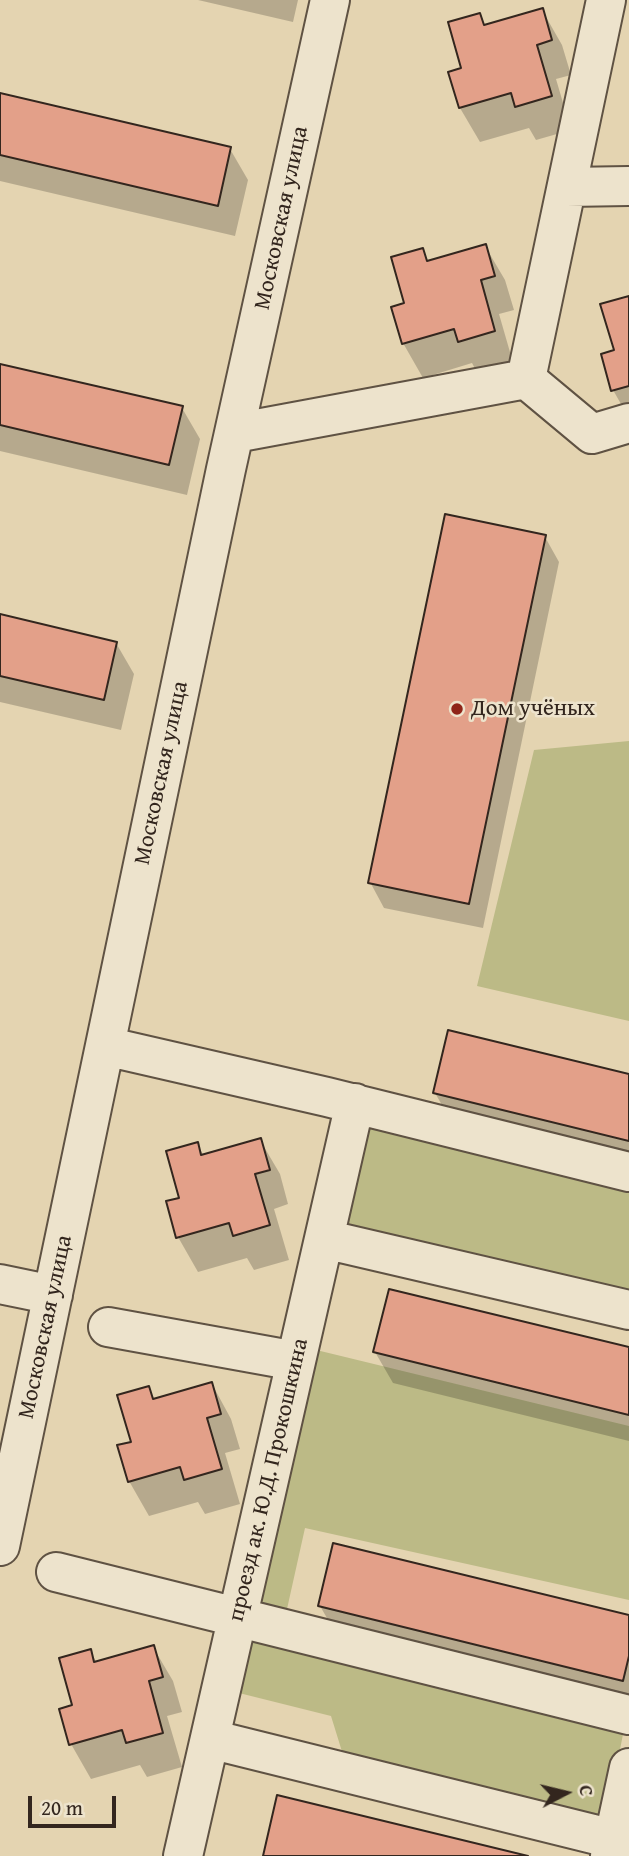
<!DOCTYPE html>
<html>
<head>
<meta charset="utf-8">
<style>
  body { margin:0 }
  #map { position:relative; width:629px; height:1856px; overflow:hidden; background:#e4d4b1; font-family:"Gentium Book Plus",serif }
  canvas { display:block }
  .north { position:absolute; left:531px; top:1758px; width:70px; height:70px; -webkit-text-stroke:5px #ede3cc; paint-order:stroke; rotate:83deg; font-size:19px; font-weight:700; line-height:28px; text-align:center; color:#33261e }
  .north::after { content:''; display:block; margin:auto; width:24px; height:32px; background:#33261e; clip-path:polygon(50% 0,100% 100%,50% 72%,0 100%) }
  .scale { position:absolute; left:28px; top:1796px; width:88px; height:32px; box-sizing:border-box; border:4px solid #33261e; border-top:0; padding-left:9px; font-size:21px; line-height:24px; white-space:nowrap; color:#33261e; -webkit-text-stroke:5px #ede3cc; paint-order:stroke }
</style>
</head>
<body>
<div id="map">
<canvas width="629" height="1856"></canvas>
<div class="north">С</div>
<div class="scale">20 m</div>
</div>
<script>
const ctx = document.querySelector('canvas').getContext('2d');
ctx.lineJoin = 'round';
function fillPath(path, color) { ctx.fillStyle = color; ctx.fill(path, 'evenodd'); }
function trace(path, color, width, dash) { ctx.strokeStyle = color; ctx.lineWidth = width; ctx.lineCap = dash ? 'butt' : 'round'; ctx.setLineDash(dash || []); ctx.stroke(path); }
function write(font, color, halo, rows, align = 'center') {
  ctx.font = font + ' "Gentium Book Plus",serif'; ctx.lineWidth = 5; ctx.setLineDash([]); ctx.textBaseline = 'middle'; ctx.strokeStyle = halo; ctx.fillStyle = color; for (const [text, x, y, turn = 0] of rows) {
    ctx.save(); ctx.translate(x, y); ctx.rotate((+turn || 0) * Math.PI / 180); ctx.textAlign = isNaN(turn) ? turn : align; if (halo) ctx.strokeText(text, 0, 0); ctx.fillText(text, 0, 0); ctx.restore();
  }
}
const green = new Path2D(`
  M629 741V1021L477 986 534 750Z
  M361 1118 629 1184V1295L344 1232Z
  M304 1347 629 1426V1600L305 1528 285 1618 244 1609Z
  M249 1631 625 1724 605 1826 344 1758 331 1716 235 1692Z`);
const shadow = new Path2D(`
  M198 0H298L293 22Z
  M542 10 562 45 571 75 556 79 571 130 536 140 529 128 480 142 460 108 450 73 463 69 479 15 486 27Z
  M0 95 230 149 248 180 235 236 0 181Z
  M485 246 505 280 514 310 499 314 514 366 479 376 472 363 423 378 403 343 407 305 422 250 429 262Z
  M629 298V418L613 390 616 351Z
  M0 366 182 408 200 439 187 495 0 451Z
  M545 537 559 562 483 928 384 908 370 882Z
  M0 616 116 643 134 674 121 730 0 702Z
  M629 1076V1167L453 1124 435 1093Z
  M260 1140 280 1174 288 1204 274 1209 289 1260 254 1270 247 1258 198 1272 178 1237 181 1199 197 1144 204 1156Z
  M629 1349V1441L393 1383 375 1352Z
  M212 1384 231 1419 240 1449 225 1453 240 1504 205 1514 198 1502 149 1516 129 1481 133 1443 148 1388 155 1400Z
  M320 1606 629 1617V1708L338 1637Z
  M153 1647 173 1681 182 1712 167 1716 182 1767 147 1777 140 1765 91 1779 71 1744 61 1710 75 1706 90 1651 97 1663Z`);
const building = new Path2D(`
  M543 8 552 40 537 45 552 96 515 107 511 93 459 108 448 72 461 68 448 22 480 13 484 25Z
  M0 93 231 147 218 206 0 155Z
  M486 244 495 276 481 280 495 331 458 342 454 329 402 344 391 307 404 303 391 257 423 248 427 261Z
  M629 296V386L611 391 601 354 614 350 600 304Z
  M0 364 183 406 169 465 0 425Z
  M445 514 546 535 469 904 368 883Z
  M0 614 117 642 104 700 0 676Z
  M448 1030 629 1074V1141L433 1093Z
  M261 1138 270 1170 255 1174 270 1225 233 1236 229 1223 176 1238 166 1201 179 1198 166 1151 198 1142 201 1155Z
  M389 1289 629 1347V1415L373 1352Z
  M212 1382 221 1414 207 1418 222 1469 184 1480 180 1467 128 1482 117 1445 131 1442 117 1395 149 1386 153 1399Z
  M333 1543 629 1615V1656L623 1681 318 1606Z
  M154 1645 163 1677 149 1681 163 1733 126 1743 122 1730 69 1745 59 1709 72 1705 59 1658 91 1649 94 1662Z
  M277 1795 528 1856H263Z`);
const minor = new Path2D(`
  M567 187 629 186
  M526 379 592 434 629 423
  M235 433 526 379 606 0
  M105 1046 327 1097 629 1172
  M324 1239 629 1310
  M0 1284 53 1295
  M108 1327 296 1361
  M0 1546 226 469 330 0
  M56 1572 629 1715
  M210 1739 613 1839
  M183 1856 355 1103
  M610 1856 629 1768`);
const markers = [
  [457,709,7,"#8f2418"]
];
const streetNames = [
  ["Московская улица",282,218,-78],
  ["Московская улица",162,773,-78],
  ["Московская улица",46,1327,-78],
  ["проезд ак. Ю.Д. Прокошкина",269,1480,-77]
];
const poiNames = [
  ["Дом учёных",471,709]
];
fillPath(green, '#bcba86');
fillPath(shadow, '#0003');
fillPath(building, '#e3a089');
trace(building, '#33261e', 2);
trace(minor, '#5f5243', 42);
trace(minor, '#ede3cc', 38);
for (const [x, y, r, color] of markers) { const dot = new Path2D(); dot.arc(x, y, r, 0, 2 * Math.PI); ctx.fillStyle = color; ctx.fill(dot); trace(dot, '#ede3cc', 2.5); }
write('23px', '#33261e', '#ede3cc', streetNames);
write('23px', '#33261e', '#ede3cc', poiNames, 'left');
</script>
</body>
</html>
